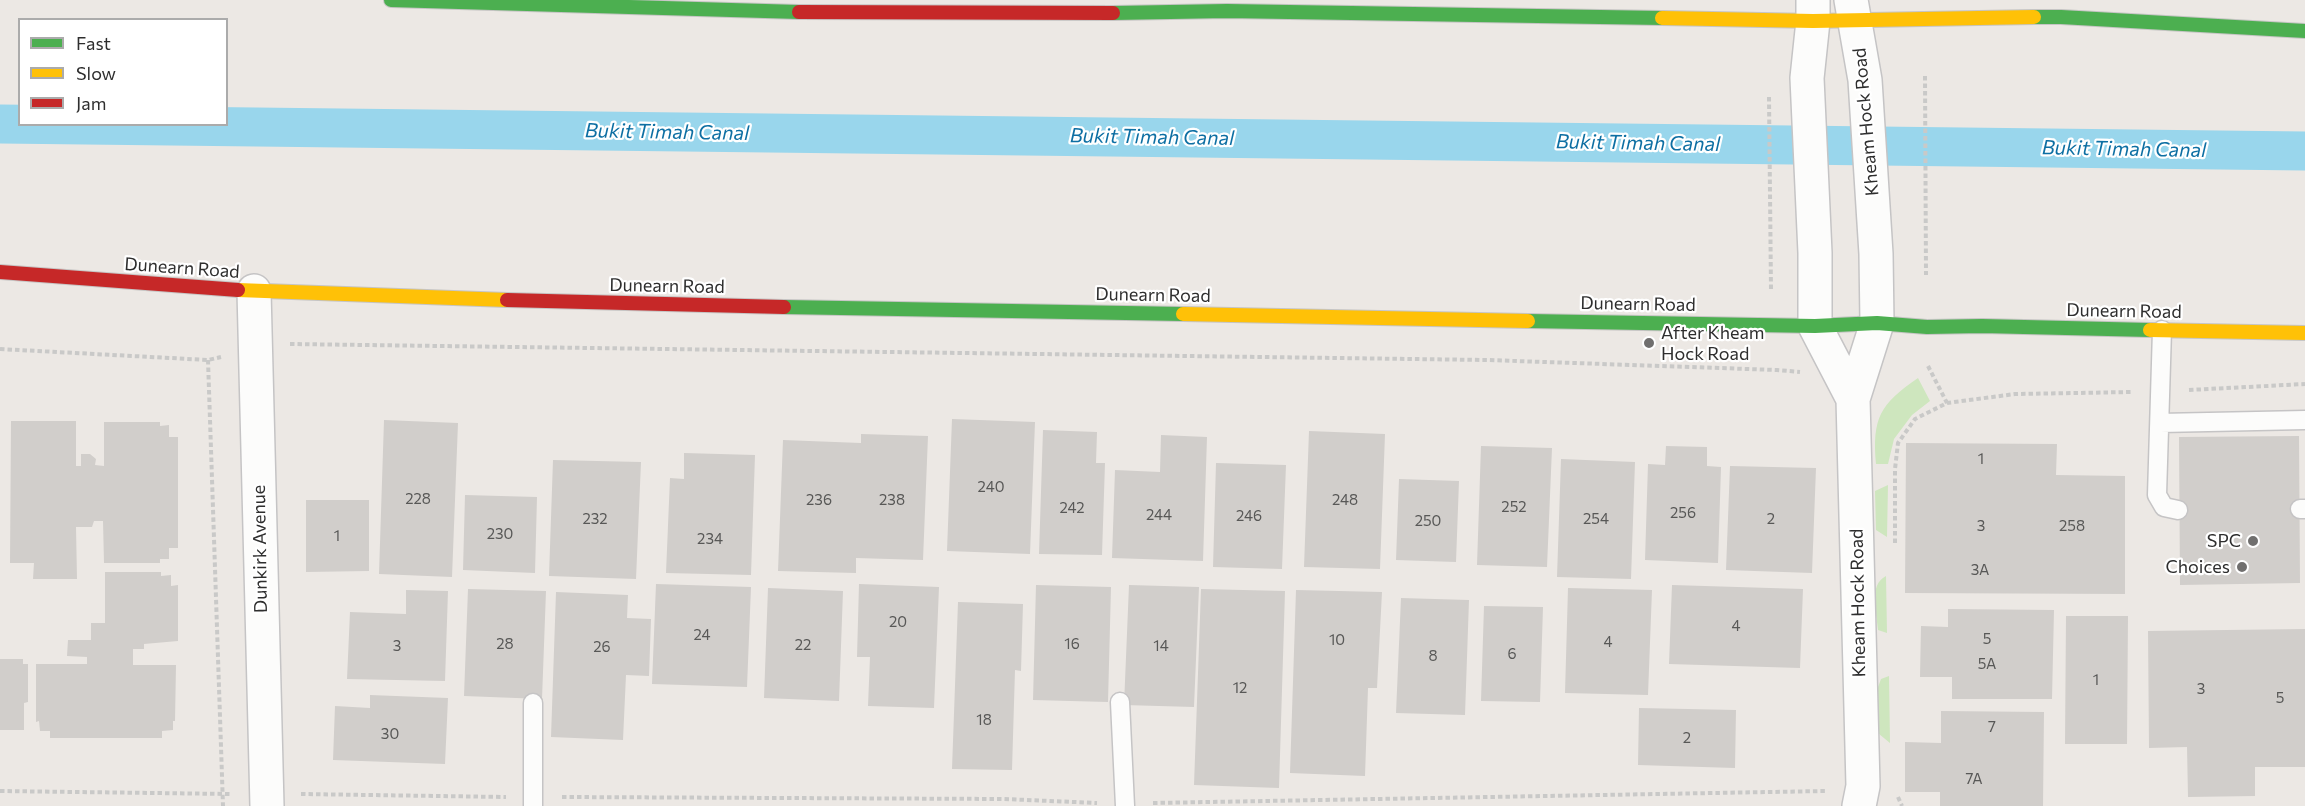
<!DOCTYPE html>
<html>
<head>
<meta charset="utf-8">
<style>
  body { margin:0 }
  #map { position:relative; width:2305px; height:806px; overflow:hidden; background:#ece8e4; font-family:Commissioner,sans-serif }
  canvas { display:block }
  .legend { position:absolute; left:18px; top:18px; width:210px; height:108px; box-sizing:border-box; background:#fff; border:2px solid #ababab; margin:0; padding:8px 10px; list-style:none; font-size:18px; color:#2e2e2e }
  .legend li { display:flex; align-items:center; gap:12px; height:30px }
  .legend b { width:30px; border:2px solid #ababab }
</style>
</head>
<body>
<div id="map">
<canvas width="2305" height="806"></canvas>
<ul class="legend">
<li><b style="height:8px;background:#4caf50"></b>Fast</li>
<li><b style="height:8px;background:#ffc107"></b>Slow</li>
<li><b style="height:8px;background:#c62828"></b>Jam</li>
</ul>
</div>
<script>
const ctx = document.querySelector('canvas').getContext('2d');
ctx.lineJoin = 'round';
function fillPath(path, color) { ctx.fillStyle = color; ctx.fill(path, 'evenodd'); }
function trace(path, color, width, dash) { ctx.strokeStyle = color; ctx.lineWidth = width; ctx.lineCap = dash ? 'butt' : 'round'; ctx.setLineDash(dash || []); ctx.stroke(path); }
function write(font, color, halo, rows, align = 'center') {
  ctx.font = font + ' Commissioner,sans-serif'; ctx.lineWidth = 4.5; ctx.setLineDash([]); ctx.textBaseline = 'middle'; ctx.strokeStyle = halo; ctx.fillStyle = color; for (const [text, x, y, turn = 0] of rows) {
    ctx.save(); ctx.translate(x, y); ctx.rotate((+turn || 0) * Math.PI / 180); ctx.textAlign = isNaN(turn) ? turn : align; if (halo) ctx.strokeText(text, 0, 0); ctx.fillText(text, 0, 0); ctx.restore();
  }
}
const green = new Path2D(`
  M1918 378 1930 401 1912 415 1894 439 1888 464H1876C1872 418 1880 404 1918 378Z
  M1888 485 1887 537 1876 530 1875 491Z
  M1886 576 1887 633 1878 630C1877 613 1868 585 1886 576Z
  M1889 676 1890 743 1879 734 1877 690 1881 679Z`);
const canal = new Path2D(`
  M0 124 2305 151`);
const building = new Path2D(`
  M952 419 1035 422 1030 554 947 551Z
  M384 420 458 423 452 577 379 574Z
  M11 421H76V466H81V454H90L96 459 95 465 104 466V422H160V426L169 425V437H178V548H169V559H160V563H104L103 521H94L92 527H76L77 579H33L34 563H10Z
  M1043 430 1097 432 1096 463H1105L1102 555 1039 554Z
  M1309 431 1385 434 1380 569 1304 567Z
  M861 434 928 436 923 560 856 558V573L778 571 783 440 861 443Z
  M1161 435 1207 437 1203 561 1112 558 1115 470 1160 472Z
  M2299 436 2300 583 2180 585 2179 437Z
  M1906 443 2057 444 2056 475 2125 476V594L1905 593Z
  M1481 446 1552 448 1547 567 1477 565Z
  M1666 446 1707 447V466L1721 467 1718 563 1645 560 1648 464 1665 465Z
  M684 453 755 455 751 575 666 573 670 478 684 479Z
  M1561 459 1635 462 1631 579 1557 577Z
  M553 460 641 462 636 579 549 576Z
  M1216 463 1286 465 1282 569 1213 567Z
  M1730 466 1816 468 1812 573 1726 570Z
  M1399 479 1459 481 1456 562 1396 560Z
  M465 495 537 497 535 573 463 570Z
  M306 500H369V571L306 572Z
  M105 572H161V576L171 575V586L178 585V641L144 644V649H133V665H176L175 721H173V730L162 731V738H50V731H40L39 721 36 722V664H87V657L67 656 68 640H91V623H105Z
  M656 584 751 587 747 687 652 684Z
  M859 584 939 587 934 708 868 706 870 657H857Z
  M1036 585 1111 587 1108 702 1033 700Z
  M1129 585 1199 587 1194 707 1124 705Z
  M1672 585 1803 589 1800 668 1669 664Z
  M768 588 843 591 839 701 764 698Z
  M1568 588 1652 590 1648 695 1565 693Z
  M468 589 546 591 542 699 464 696Z
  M1201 589 1285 591 1279 788 1194 785Z
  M406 590 448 591 445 681 347 679 350 612 406 614Z
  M1296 590 1382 592 1377 688H1368L1365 776 1290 773Z
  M556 592 628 595 627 618 651 619 649 676 626 675 623 740 551 737Z
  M1401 598 1469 600 1465 715 1396 713Z
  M958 602 1023 604 1021 671 1015 670 1012 770 952 769Z
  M1484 606 1543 607 1540 702 1481 701Z
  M1948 609 2054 610 2052 699H1952V677H1920L1921 626 1948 627Z
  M2066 616H2128L2127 744H2065Z
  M2305 629V767H2255V796L2188 797 2187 747 2149 748 2148 631Z
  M0 659H23V664H28V702L24 703V730H0Z
  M370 695 448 698 445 764 333 760 335 706 370 708Z
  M1639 708 1736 710 1735 768 1638 765Z
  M1941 711 2044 712 2043 806H1940V792H1905V742L1941 743Z`);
const path = new Path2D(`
  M1925 76 1926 275
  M1769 97 1771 290
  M290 344 1487 360 1777 370 1800 372
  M0 349 208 360 221 357
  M208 360 223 806
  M1928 366 1947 403
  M2189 390 2305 384
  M1895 543V469L1898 443 1915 419 1947 403 2015 394 2133 392
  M0 791 230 794
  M301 794 506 797
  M562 797 1004 799 1097 803
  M1898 797 1902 806
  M1153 803 1826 791`);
const lane = new Path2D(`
  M2162 330 2157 495 2164 507 2178 510
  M2160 423 2305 420
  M2300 509H2305
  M1120 702 1125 806
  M533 806V703`);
const street = new Path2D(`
  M1813 0V21L1807 78 1815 253V326L1853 399
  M1851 0 1865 80 1876 254 1877 323 1853 399 1863 786 1859 806
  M254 291 267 806`);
const fast = new Path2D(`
  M391 0 799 12
  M1113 13 1227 11 1662 18
  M2034 17H2061L2305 31
  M784 307 1183 314
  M1528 321 1815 326 1877 323 1927 327 1982 326 2150 330`);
const slow = new Path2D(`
  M1662 18 1813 21 2034 17
  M238 290 507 300
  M1183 314 1528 321
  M2150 330 2305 333`);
const jam = new Path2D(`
  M799 12 1113 13
  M0 272 238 290
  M507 300 784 307`);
const markers = [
  [1649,343,6,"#706f6e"],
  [2253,541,6,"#706f6e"],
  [2242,567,6,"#706f6e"]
];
const numberNames = [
  ["1",1981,459],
  ["240",991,487],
  ["228",418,499],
  ["236",819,500],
  ["238",892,500],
  ["248",1345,500],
  ["252",1514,507],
  ["242",1072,508],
  ["256",1683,513],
  ["244",1159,515],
  ["246",1249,516],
  ["232",595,519],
  ["254",1596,519],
  ["2",1771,519],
  ["250",1428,521],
  ["3",1981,526],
  ["258",2072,526],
  ["230",500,534],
  ["1",337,536],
  ["234",710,539],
  ["3A",1980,570],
  ["20",898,622],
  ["4",1736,626],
  ["24",702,635],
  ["5",1987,639],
  ["10",1337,640],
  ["4",1608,642],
  ["28",505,644],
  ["16",1072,644],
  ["22",803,645],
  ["3",397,646],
  ["14",1161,646],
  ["26",602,647],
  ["6",1512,654],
  ["8",1433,656],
  ["5A",1987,664],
  ["1",2096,680],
  ["12",1240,688],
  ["3",2201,689],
  ["5",2280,698],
  ["18",984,720],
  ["7",1992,727],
  ["30",390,734],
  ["2",1687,738],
  ["7A",1974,779]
];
const streetNames = [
  ["Kheam Hock Road",1866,122,-95],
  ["Dunearn Road",182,268,4],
  ["Dunearn Road",667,286,1],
  ["Dunearn Road",1153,295,1],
  ["Dunearn Road",1638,304,1],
  ["Dunearn Road",2124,311,1],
  ["Dunkirk Avenue",260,549,-91],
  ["Kheam Hock Road",1858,603,-91]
];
const poiNames = [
  ["After Kheam",1661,333,"left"],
  ["Hock Road",1661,354,"left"],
  ["SPC",2241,541],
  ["Choices",2230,567]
];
const waterNames = [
  ["Bukit Timah Canal",667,132,1],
  ["Bukit Timah Canal",1152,137,1],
  ["Bukit Timah Canal",1638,143,1],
  ["Bukit Timah Canal",2124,149,1]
];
fillPath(green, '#cee6be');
trace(canal, '#99d6ec', 39);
fillPath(building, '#d1cecb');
trace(lane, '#c5c4c5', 21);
trace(street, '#c5c4c5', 36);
trace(fast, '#c6c5c4', 16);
trace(slow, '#c6c5c4', 16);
trace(jam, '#c6c5c4', 16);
trace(path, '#c9c9c8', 4, [4.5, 3]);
trace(lane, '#fcfcfb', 18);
trace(street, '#fcfcfb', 33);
trace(fast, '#4caf50', 14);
trace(slow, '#ffc107', 14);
trace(jam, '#c62828', 14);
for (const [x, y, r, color] of markers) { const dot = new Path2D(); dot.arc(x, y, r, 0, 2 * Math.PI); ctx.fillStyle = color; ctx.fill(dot); trace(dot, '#fff', 2); }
write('15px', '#585857', null, numberNames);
write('18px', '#2e2e2e', '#fff', streetNames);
write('18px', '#2e2e2e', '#fff', poiNames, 'right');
write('italic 20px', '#0d6fa3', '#fff', waterNames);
</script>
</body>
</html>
